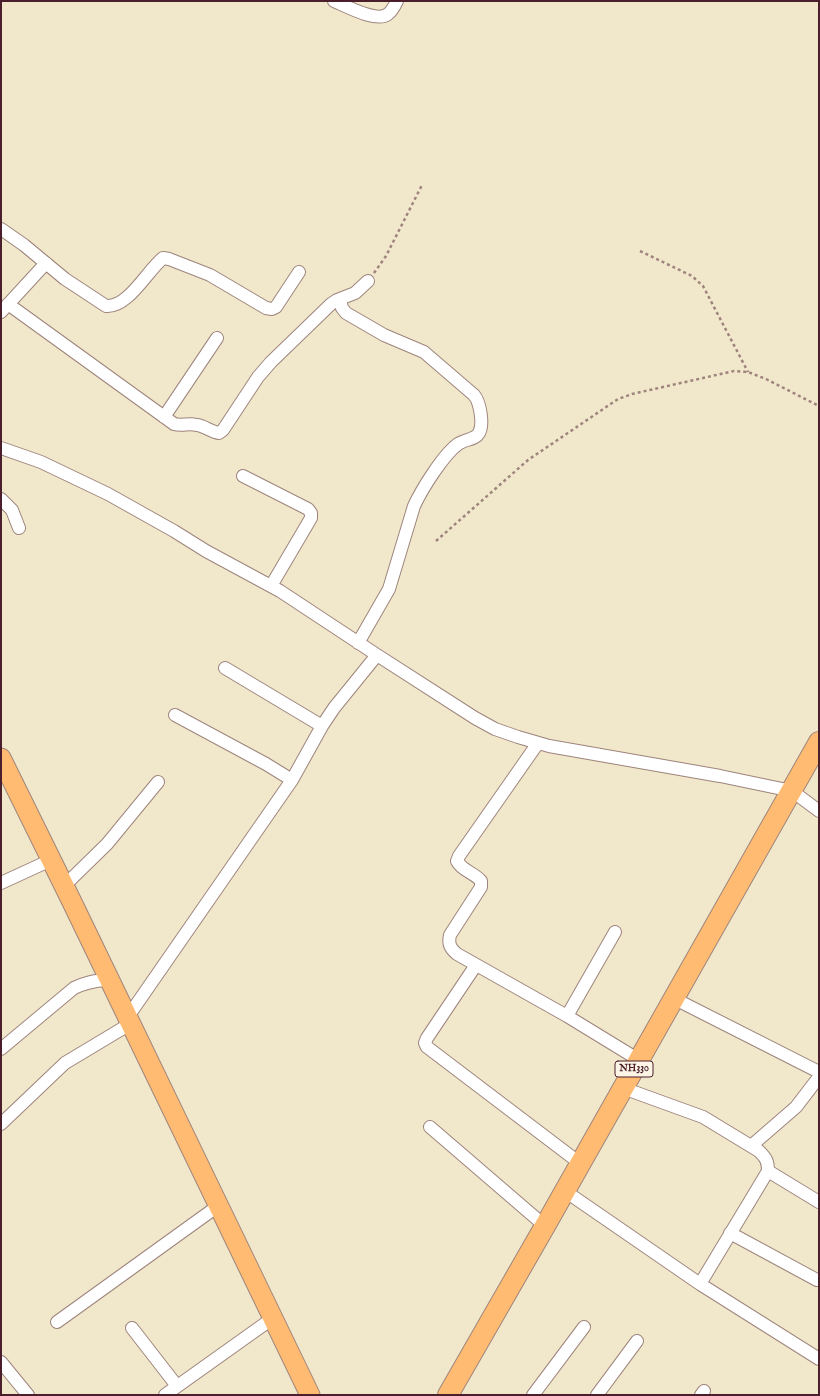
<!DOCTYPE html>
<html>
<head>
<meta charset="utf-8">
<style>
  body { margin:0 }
  #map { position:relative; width:820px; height:1396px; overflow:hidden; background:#f1e8cc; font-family:"IM FELL English",serif }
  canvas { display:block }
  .frame { position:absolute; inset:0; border:2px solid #4a1f2b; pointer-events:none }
</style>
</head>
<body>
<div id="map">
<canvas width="820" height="1396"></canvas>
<div class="frame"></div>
</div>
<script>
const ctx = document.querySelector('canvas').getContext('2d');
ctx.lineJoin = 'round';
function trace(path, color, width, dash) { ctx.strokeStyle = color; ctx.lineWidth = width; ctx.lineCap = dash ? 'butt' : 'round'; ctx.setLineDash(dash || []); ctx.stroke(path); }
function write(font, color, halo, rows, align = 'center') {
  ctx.font = font + ' "IM FELL English",serif'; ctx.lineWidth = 4; ctx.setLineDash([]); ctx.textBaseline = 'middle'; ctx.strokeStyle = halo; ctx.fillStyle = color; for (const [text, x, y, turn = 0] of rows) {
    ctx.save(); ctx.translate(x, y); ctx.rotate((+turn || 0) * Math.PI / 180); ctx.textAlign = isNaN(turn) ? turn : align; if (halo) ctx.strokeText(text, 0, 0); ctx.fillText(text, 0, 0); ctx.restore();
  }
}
const path = new Path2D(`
  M640 251 692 276 703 286 748 372
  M374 273 386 256 422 185
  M436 541 528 460 618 399 632 394 734 371 748 372 766 379 819 406`);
const minor = new Path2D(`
  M334 1C346 6 377 23 388 14 392 11 395 5 397 1
  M1 229 24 245 65 279 106 306C128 308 147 271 163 258L169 259 210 275 266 308 272 309 276 307 299 272
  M340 299 342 308 346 313 384 335 424 352 474 395C480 402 484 424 479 433 475 440 465 439 458 444 443 455 422 489 414 506L389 589 358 643
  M8 304 174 424C182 426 189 423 197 425 205 426 211 432 219 433L223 430 258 377 271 362 331 304 337 300 355 293 368 281
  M1 312 46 263
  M164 417 217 338
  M1 448 41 462 108 494 174 531 206 551 280 591 377 655 475 718 495 729 518 737 549 746 720 776 792 791 819 811
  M243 476 308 509 311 513V518L271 586
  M1 499 12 510 19 528
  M225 668 322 726
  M175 715 266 764 292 780
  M538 743 459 856 457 861C462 871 475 873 481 881V887L450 935C448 944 450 948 457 954L567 1016 639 1060
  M1 883 51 860
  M64 886 107 844 158 782
  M476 965 427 1038 425 1043 427 1047 581 1164
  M673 998 819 1072
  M567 1016 615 932
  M127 1018 292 780 322 726 334 708 377 655
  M1 1049 74 988C85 982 96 981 109 979
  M623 1088 703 1117 759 1151C766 1158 768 1161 768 1171L700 1284
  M1 1124 65 1063 130 1024
  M430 1127 545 1226
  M751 1146 796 1107 819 1077
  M768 1171 819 1202
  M565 1191 700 1284 819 1359
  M730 1233 817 1280
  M57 1322 218 1206
  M132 1328 177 1386
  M1 1362 28 1395
  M165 1395 273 1318
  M533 1395 584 1327
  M597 1395 637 1341
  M701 1395 704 1391`);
const primary = new Path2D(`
  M1 758 71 900 310 1395`);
const trunk = new Path2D(`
  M448 1395 545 1226 819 742`);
const shields = [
  [634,1069,38]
];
const shieldNames = [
  ["NH330",634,1069]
];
trace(minor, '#9e847c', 14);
trace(primary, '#9e847c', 21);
trace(trunk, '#9e847c', 22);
trace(path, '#9e847c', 2.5, [3, 3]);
trace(minor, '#fff', 12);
trace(primary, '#ffbb71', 19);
trace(trunk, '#ffbb71', 20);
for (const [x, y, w] of shields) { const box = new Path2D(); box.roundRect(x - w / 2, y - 8, w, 16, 3); ctx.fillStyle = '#fcf5e5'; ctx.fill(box); trace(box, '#4a1f2b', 1); }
write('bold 10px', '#4a1f2b', null, shieldNames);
</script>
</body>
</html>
